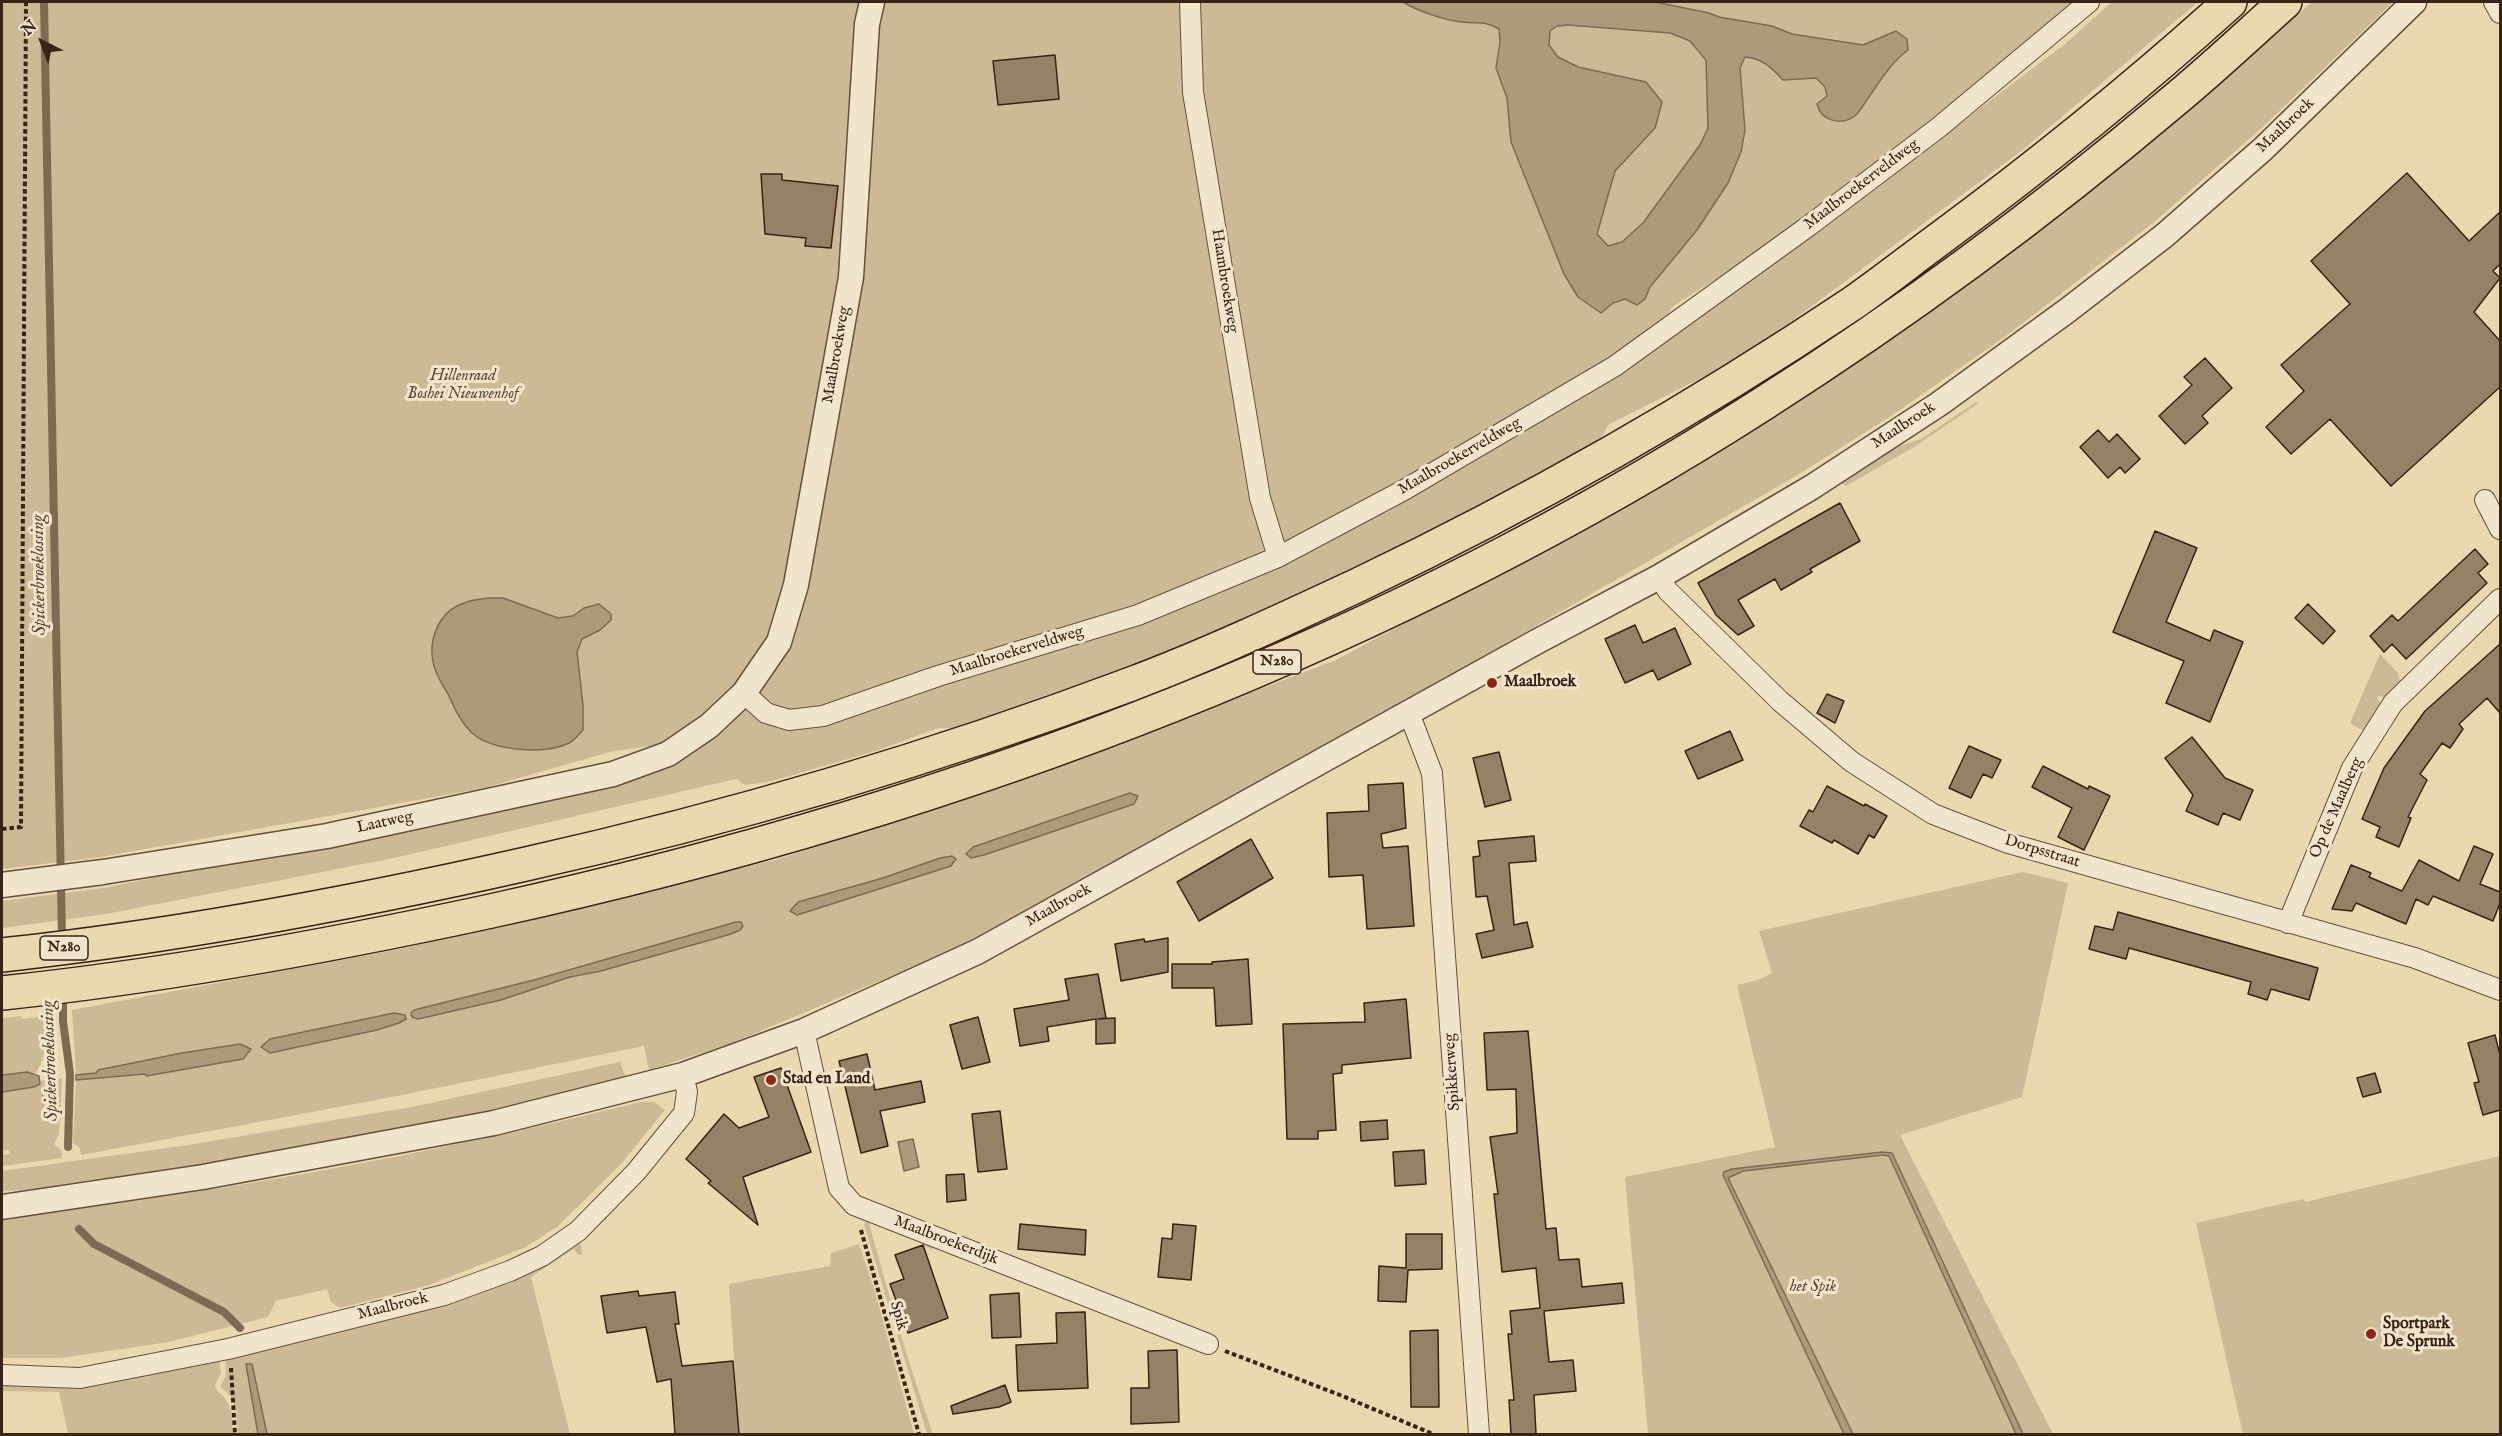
<!DOCTYPE html>
<html>
<head>
<meta charset="utf-8">
<style>
  body { margin:0 }
  #map { position:relative; width:2502px; height:1436px; overflow:hidden; background:#ead8af; font-family:"IM FELL English",serif }
  canvas { display:block }
  .frame { position:absolute; inset:0; border:3px solid #382317; pointer-events:none }
  .north { position:absolute; left:12px; top:12px; width:60px; height:60px; -webkit-text-stroke:4px #f1e6cb; paint-order:stroke; rotate:318deg; font-size:16px; font-weight:700; line-height:24px; text-align:center; color:#382317 }
  .north::after { content:''; display:block; margin:auto; width:21px; height:27px; background:#382317; clip-path:polygon(50% 0,100% 100%,50% 72%,0 100%) }
</style>
</head>
<body>
<div id="map">
<canvas width="2502" height="1436"></canvas>
<div class="frame"></div>
<div class="north">N</div>
</div>
<script>
const ctx = document.querySelector('canvas').getContext('2d');
ctx.lineJoin = 'round';
function fillPath(path, color) { ctx.fillStyle = color; ctx.fill(path, 'evenodd'); }
function trace(path, color, width, dash) { ctx.strokeStyle = color; ctx.lineWidth = width; ctx.lineCap = dash ? 'butt' : 'round'; ctx.setLineDash(dash || []); ctx.stroke(path); }
function write(font, color, halo, rows, align = 'center') {
  ctx.font = font + ' "IM FELL English",serif'; ctx.lineWidth = 6; ctx.setLineDash([]); ctx.textBaseline = 'middle'; ctx.strokeStyle = halo; ctx.fillStyle = color; for (const [text, x, y, turn = 0] of rows) {
    ctx.save(); ctx.translate(x, y); ctx.rotate((+turn || 0) * Math.PI / 180); ctx.textAlign = isNaN(turn) ? turn : align; if (halo) ctx.strokeText(text, 0, 0); ctx.fillText(text, 0, 0); ctx.restore();
  }
}
const green = new Path2D(`
  M2 2H2078L1909 141 1790 231 1672 307 1656 337 1822 228 2065 44 2112 2H2198L2020 152 1770 337 1723 367 1608 425 1584 470 1113 733 938 728 876 751 772 781 745 785 736 779 394 858 106 914 2 928V901L104 888 629 779 698 740 613 751 484 788 101 857 2 869ZM1896 31 1893 62 1855 116 1827 96 1825 87 1816 78 1797 79 1829 40 1863 45Z
  M2312 2H2393L2266 124 2153 223 2006 336 1891 416 1796 476 1430 687 953 950 732 1043 649 1070 644 1046 387 1098 81 1155 80 1148 73 1143 76 1080 145 1074 146 1076 175 1071 143 1060 96 1073 76 1075 72 1010 395 950 775 860 1007 786 1336 660 1693 469 1936 304 2207 96ZM1130 793 1022 841 971 858 1004 835ZM940 858 955 863 797 915 883 878ZM736 922H741L731 934 601 971 570 977 500 1000 418 1019 414 1010 534 980ZM394 1013 399 1023 300 1047 265 1041Z
  M1976 402 1979 403 1914 447 1846 486 1840 482 1891 449 1921 439Z
  M2380 654 2398 673 2400 681 2384 698 2379 695 2377 698 2381 704 2364 731 2350 723Z
  M2023 872 2068 883 2022 1097 1900 1135 2053 1434H1648L1625 1177 1775 1147 1737 985 1758 980 1772 973 1759 931Z
  M21 1016 22 1019 46 1016C46 1035 47 1056 36 1073L2 1075V1018Z
  M620 1062 626 1078 575 1095 385 1137 58 1185C39 1194 22 1189 2 1191V1171L182 1146 412 1107Z
  M62 1078 59 1134 54 1144 61 1150 62 1158 2 1166V1155L10 1154 9 1150 2 1151V1092L34 1087 40 1084V1081Z
  M640 1102H654L665 1110 621 1164 558 1226 526 1247 429 1285 340 1308 331 1302 327 1289 276 1301 268 1317 169 1342 60 1358H2V1218C217 1193 429 1155 640 1102Z
  M2500 1156V1434H2243L2196 1223 2304 1199 2305 1202Z
  M870 1215 929 1240 933 1250 923 1245V1239L876 1220 869 1224C889 1295 909 1365 933 1434H927L864 1224Z
  M580 1240 582 1255H578L574 1249 531 1277 570 1434H267L252 1364 247 1374 258 1434H238L236 1409 232 1398 220 1386C228 1377 226 1367 225 1356L425 1306Z
  M859 1244 875 1292 914 1434H739L729 1284 830 1266 831 1253Z
  M219 1358 221 1373 215 1385C217 1394 222 1393 226 1400 233 1409 232 1424 233 1434H68L59 1392 2 1391V1384Z`);
const water = new Path2D(`
  M1403 2H1655L1709 13 1719 17 1772 26 1792 34 1863 45 1896 31 1907 39 1908 50C1891 63 1881 79 1869 97 1865 102 1860 112 1855 116 1841 126 1821 121 1817 104L1827 96 1825 87 1816 78 1783 80C1772 68 1762 58 1745 57L1740 68 1745 130 1741 152 1728 183 1697 230 1650 287 1645 299 1637 305 1625 299 1613 303 1601 313 1578 297 1564 274 1511 142 1507 98 1496 68 1500 42 1499 29C1483 20 1478 24 1462 22 1443 20 1418 11 1403 2ZM1568 25 1670 33 1690 41 1706 60 1708 128 1700 145 1643 223 1622 242 1608 246 1597 234 1615 171 1655 128 1662 102 1646 82 1578 67 1558 57 1549 45 1550 31 1557 26Z
  M489 598H503L558 618 573 616 584 608 599 604 611 614V620L600 630 582 639 577 652 583 705V730C579 734 574 741 569 743 545 755 492 751 472 733 461 723 454 707 448 694 443 686 438 678 435 669 426 642 438 610 467 602 474 599 482 599 489 598Z
  M1130 793 1138 796 1134 804 984 855 971 858 966 854 973 847Z
  M952 856 956 859 951 866 797 915 790 911 798 902 883 878 940 858Z
  M736 922H741L743 926 740 930 731 934 601 971 570 977 501 1000 418 1019 412 1017 411 1013 414 1010 534 980Z
  M394 1013 405 1015 406 1019 399 1023 377 1030 270 1053 261 1047 270 1039Z
  M240 1044 251 1049 243 1059 146 1076 145 1074 76 1080V1075L96 1073 98 1070 182 1053Z
  M27 1072 39 1076 40 1084 34 1087 2 1092V1075Z
  M913 1139 919 1167 904 1171 898 1142Z
  M1882 1152 1892 1153 2023 1434H2016L1889 1156 1883 1155 1743 1171 1728 1178 1853 1434H1844L1723 1175 1724 1172 1732 1169Z
  M246 1364H252L267 1434H258Z`);
const stream = new Path2D(`
  M44 2 62 939
  M63 993V1021L70 1074 68 1147
  M79 1229 94 1244 224 1312 240 1328`);
const building = new Path2D(`
  M1055 55 1059 99 998 105 993 61Z
  M2407 173 2469 241 2500 212V264L2493 271 2500 278 2474 312 2500 341V387L2391 486 2330 419 2291 454 2266 427 2304 391 2281 365 2350 304 2311 261Z
  M761 174H782V180L838 186 831 248 805 246 806 238 765 234Z
  M2205 358 2232 388 2202 416 2208 423 2185 444 2159 416 2192 385 2184 377Z
  M2098 430 2109 442 2117 434 2140 459 2125 473 2120 467 2108 478 2080 447Z
  M1840 503 1860 541 1810 569 1812 572 1781 590 1775 579 1738 600 1754 626 1738 635 1716 615 1698 583Z
  M2155 531 2197 548 2166 622 2210 641 2214 630 2243 642 2210 722 2166 703 2184 661 2113 632Z
  M2475 549 2488 564 2478 573 2487 583 2406 659 2392 644 2384 652 2370 636 2392 615 2398 621Z
  M2308 604 2335 631 2323 644 2295 618Z
  M1635 625 1643 643 1675 628 1691 664 1658 680 1653 670 1625 683 1605 639Z
  M2500 644V713L2487 698 2459 724 2463 729 2450 748 2442 743 2420 774 2427 780 2408 817 2411 818 2399 847 2376 837 2380 827 2362 819 2384 768 2425 711Z
  M1827 694 1844 701 1835 723 1817 713Z
  M1730 731 1743 760 1698 779 1685 751Z
  M2192 737 2225 778 2253 790 2240 820 2223 813 2218 825 2186 811 2193 795 2165 758Z
  M1969 746 2001 760 1992 778 1983 774 1971 798 1949 788Z
  M1499 752 1511 800 1485 807 1473 758Z
  M2043 766 2088 789 2089 786 2110 796 2084 850 2058 837 2072 808 2032 787Z
  M1403 783 1406 828 1381 834 1383 848 1408 846 1414 926 1367 929 1363 875 1329 877 1327 813 1369 811 1368 785Z
  M1827 786 1864 806 1865 804 1887 816 1874 838 1869 835 1858 854 1834 840 1832 843 1800 826 1809 810 1813 812Z
  M1534 836 1536 861 1509 863 1514 925 1527 922 1533 947 1482 958 1476 934 1494 930 1487 896 1476 897 1473 857 1480 856 1478 841Z
  M1251 839 1273 878 1199 921 1177 882Z
  M2474 846 2493 854 2480 884 2500 892V903L2493 921 2433 896 2428 905 2416 899 2406 924 2356 903 2352 911 2332 909 2351 865 2371 873 2369 877 2402 891 2419 860 2459 881Z
  M2118 912 2318 968 2309 1000 2271 989 2267 1000 2248 994 2251 982 2129 948 2126 959 2089 949 2095 926 2113 930Z
  M1168 938V972L1121 981 1115 944 1144 939 1145 942Z
  M1248 959 1252 1024 1216 1026 1214 988H1172V964H1212V962Z
  M1098 974 1106 1018 1098 1019 1115 1018V1043L1096 1044V1019L1047 1027 1049 1041 1020 1046 1014 1009 1069 1000 1065 979Z
  M1406 999 1411 1058 1342 1065V1073L1333 1074 1336 1130 1318 1131V1139H1287L1283 1024 1365 1022 1364 1003Z
  M978 1017 990 1062 962 1069 950 1025Z
  M1528 1031 1546 1229 1556 1228 1559 1260 1579 1259 1582 1287 1622 1283 1624 1303 1544 1311 1549 1362 1573 1360 1576 1391 1534 1395 1536 1434H1511L1509 1400H1514L1508 1334H1512L1510 1311 1540 1308 1536 1268 1502 1272 1494 1194H1498L1490 1137 1517 1133 1516 1089 1487 1090 1484 1033Z
  M2495 1035 2500 1055V1110L2483 1115 2474 1083 2479 1082 2468 1043Z
  M867 1054 875 1090 921 1081 925 1102 880 1111 888 1146 861 1153 839 1061Z
  M781 1068 811 1152 743 1177 758 1225 708 1183 711 1181 686 1159 724 1114 739 1128 769 1117 754 1077Z
  M2375 1073 2381 1092 2363 1097 2357 1078Z
  M1000 1111 1007 1169 978 1172 972 1114Z
  M1387 1120 1388 1139 1361 1141 1360 1122Z
  M1424 1150 1426 1184 1395 1186 1393 1152Z
  M964 1174 966 1200 947 1202 946 1175Z
  M1020 1224 1086 1230 1085 1255 1018 1249Z
  M1173 1224 1196 1226 1191 1280 1158 1277 1162 1238 1172 1239Z
  M1406 1234H1442V1269L1408 1270 1406 1302 1378 1301 1379 1266 1406 1268Z
  M923 1245 948 1318 908 1333 890 1284 904 1279 895 1255Z
  M638 1291 639 1296 675 1292 679 1324H675L682 1366 733 1361 739 1434H675L671 1379 657 1382 646 1327 607 1333 601 1296Z
  M1019 1293 1021 1337 992 1338 990 1295Z
  M1085 1312 1088 1388 1018 1391 1016 1345 1057 1343 1056 1313Z
  M1438 1330 1439 1407H1411L1410 1331Z
  M1177 1350 1179 1422 1131 1424V1388H1149L1148 1351Z
  M1005 1385 1011 1402 999 1407 953 1414 951 1406Z`);
const path = new Path2D(`
  M2 829 21 827 26 2
  M861 1230 919 1434
  M1225 1351 1340 1395 1433 1434
  M231 1368 235 1434`);
const minor = new Path2D(`
  M1190 2 1193 92 1260 498 1278 557
  M2494 2 2500 13
  M2485 500 2500 529
  M1659 577 1668 591 1780 701 1852 762 1933 814 2008 843 2415 958 2500 990
  M744 693 766 713 789 720 823 716 938 676 1138 615 1278 557 1404 490 1615 366 1810 225 1938 128 2089 2
  M1409 713 1432 773 1479 1434
  M2288 923 2352 768 2393 703 2500 599
  M804 1031 839 1188 854 1205 1208 1344
  M2 1375 80 1378 228 1349 444 1295 510 1271 542 1256 578 1231 636 1172 684 1113 687 1092 683 1075`);
const tertiary = new Path2D(`
  M2 885 103 872 327 836 613 774 668 754 709 726 744 693 779 642 796 585 851 277 867 24 872 2
  M2 1207 203 1177 494 1123 683 1075 804 1031 977 952 1538 641 1659 577 1812 487 1939 404 2068 310 2165 235 2263 149 2414 2`);
const trunk = new Path2D(`
  M2 955C178 936 353 903 526 864 732 818 934 758 1131 684 1208 655 1283 620 1358 585 1530 503 1695 409 1853 303 1883 282 1912 259 1942 237 2042 163 2138 85 2230 2
  M2 993C166 976 329 946 491 911 939 813 1374 653 1761 405 1904 314 2041 213 2171 103 2210 71 2247 36 2285 2`);
const markers = [
  [1492,683,6,"#8f2418"],
  [771,1080,6,"#8f2418"],
  [2371,1334,6,"#8f2418"]
];
const shields = [
  [1277,662,48],
  [64,948,48]
];
const shieldNames = [
  ["N280",1277,662],
  ["N280",64,948]
];
const streetNames = [
  ["Maalbroek",2286,126,-43],
  ["Maalbroekerveldweg",1862,185,-37],
  ["Haambroekweg",1224,281,81],
  ["Maalbroekweg",837,355,-80],
  ["Maalbroek",1904,426,-33],
  ["Maalbroekerveldweg",1460,457,-30],
  ["Maalbroekerveldweg",1017,652,-17],
  ["Op de Maalberg",2337,808,-66],
  ["Laatweg",385,823,-12],
  ["Dorpsstraat",2042,852,17],
  ["Maalbroek",1059,906,-29],
  ["Spikkerweg",1453,1072,-94],
  ["Maalbroekerdijk",946,1241,21],
  ["Maalbroek",393,1307,-14],
  ["Spik",898,1316,74]
];
const parkNames = [
  ["Hillenraad",463,377],
  ["Boshei Nieuwenhof",463,395],
  ["het Spik",1813,1288]
];
const poiNames = [
  ["Maalbroek",1504,683],
  ["Stad en Land",783,1080],
  ["Sportpark",2383,1325],
  ["De Sprunk",2383,1343]
];
const waterNames = [
  ["Spickerbroeklossing",40,575,-91],
  ["Spickerbroeklossing",51,1061,-92]
];
fillPath(green, '#ccb995');
fillPath(water, '#ad9a7b');
trace(water, '#7e6a53', 1.5);
trace(stream, '#7e6a53', 8);
fillPath(building, '#958166');
trace(building, '#382317', 1.5);
trace(minor, '#64503d', 22);
trace(tertiary, '#64503d', 27);
trace(trunk, '#382317', 36);
trace(path, '#382317', 4, [4.5, 3]);
trace(minor, '#f1e6cb', 20);
trace(tertiary, '#f1e6cb', 24);
trace(trunk, '#ead8af', 33);
for (const [x, y, r, color] of markers) { const dot = new Path2D(); dot.arc(x, y, r, 0, 2 * Math.PI); ctx.fillStyle = color; ctx.fill(dot); trace(dot, '#f1e6cb', 2); }
for (const [x, y, w] of shields) { const box = new Path2D(); box.roundRect(x - w / 2, y - 12, w, 24, 4.5); ctx.fillStyle = '#f1e6cb'; ctx.fill(box); trace(box, '#382317', 1.5); }
write('bold 15px', '#382317', null, shieldNames);
write('16px', '#382317', '#f1e6cb', streetNames);
write('italic 16px', '#5d4836', '#f1e6cb', parkNames);
write('bold 16px', '#382317', '#f1e6cb', poiNames, 'left');
write('italic 18px', '#5b4735', '#f1e6cb', waterNames);
</script>
</body>
</html>
